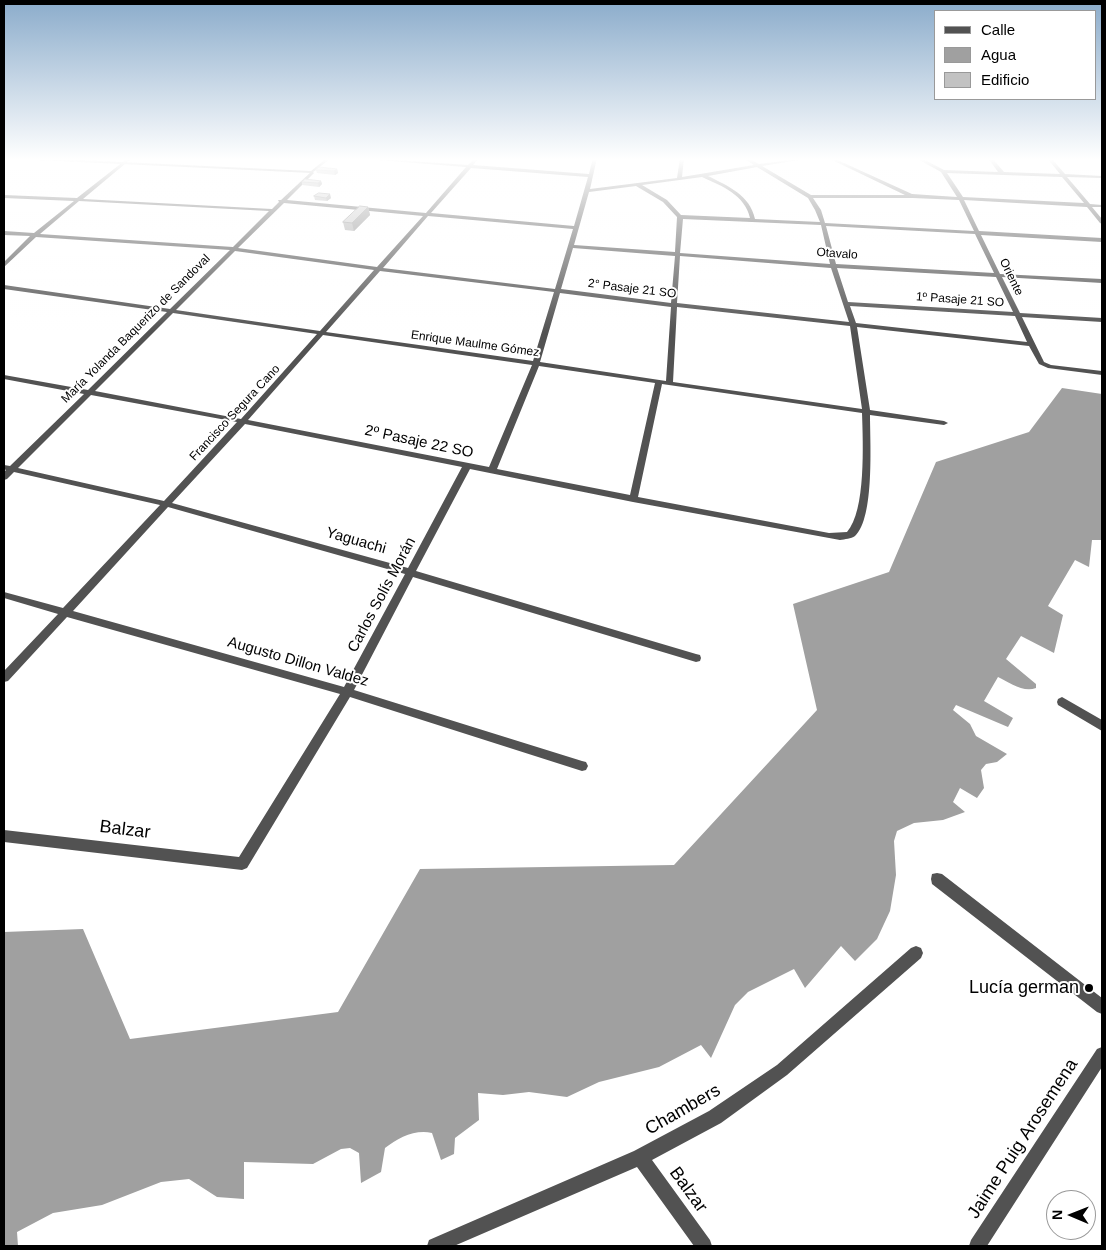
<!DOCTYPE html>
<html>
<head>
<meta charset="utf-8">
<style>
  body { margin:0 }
  #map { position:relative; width:1106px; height:1250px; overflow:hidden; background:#fff; font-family:Arial,sans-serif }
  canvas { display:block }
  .frame { position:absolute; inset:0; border:5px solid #000; pointer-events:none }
  .legend { position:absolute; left:934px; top:10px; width:162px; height:90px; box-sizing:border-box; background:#fff; border:1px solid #999; margin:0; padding:6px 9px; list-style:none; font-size:15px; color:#000 }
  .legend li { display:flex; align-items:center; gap:10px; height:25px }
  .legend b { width:25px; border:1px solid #999 }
  .north { position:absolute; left:1046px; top:1190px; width:50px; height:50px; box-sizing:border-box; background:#fff; border:1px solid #999; border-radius:50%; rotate:271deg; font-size:14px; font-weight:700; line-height:20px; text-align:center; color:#000 }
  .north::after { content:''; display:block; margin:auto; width:18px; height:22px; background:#000; clip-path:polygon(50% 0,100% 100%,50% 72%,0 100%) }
</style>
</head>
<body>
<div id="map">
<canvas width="1106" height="1250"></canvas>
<div class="frame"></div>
<ul class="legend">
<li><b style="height:6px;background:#525252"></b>Calle</li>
<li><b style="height:14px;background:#a0a0a0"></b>Agua</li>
<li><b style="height:14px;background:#c2c2c2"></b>Edificio</li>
</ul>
<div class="north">N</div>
</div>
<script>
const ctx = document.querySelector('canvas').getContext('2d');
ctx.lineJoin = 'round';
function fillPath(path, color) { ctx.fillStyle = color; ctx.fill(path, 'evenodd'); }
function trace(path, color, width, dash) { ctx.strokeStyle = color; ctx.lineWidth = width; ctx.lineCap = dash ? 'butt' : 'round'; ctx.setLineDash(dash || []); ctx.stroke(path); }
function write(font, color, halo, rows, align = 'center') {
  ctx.font = font + ' Arial,sans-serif'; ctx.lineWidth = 4; ctx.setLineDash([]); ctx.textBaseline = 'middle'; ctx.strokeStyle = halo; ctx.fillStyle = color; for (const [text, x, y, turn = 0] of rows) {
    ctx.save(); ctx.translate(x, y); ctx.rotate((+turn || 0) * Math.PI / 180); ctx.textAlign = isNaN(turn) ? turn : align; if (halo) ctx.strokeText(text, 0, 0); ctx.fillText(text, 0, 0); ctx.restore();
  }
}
const water = new Path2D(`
  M1062 388 1102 394V540H1092L1089 567 1075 560 1048 606 1063 615 1054 653 1021 636 1006 659 1036 684V688C1023 693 1009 682 998 677L984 701 1013 718 1008 727 956 705 953 710 970 724 976 736 1007 754 997 762 986 764 981 770 984 788 977 798 960 788 953 802 965 812 943 820 914 823 897 831 894 841 896 875 890 911 877 939 855 961 841 946 805 988 794 969 748 992 735 1005 711 1058 701 1045 659 1067 599 1082 567 1097 529 1092 503 1095 478 1093 479 1120 455 1138 454 1154 441 1160 432 1133C415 1129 398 1138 385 1148L381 1172 361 1183 359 1153 350 1148 341 1149 313 1164 244 1162V1199L217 1197 189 1179 161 1182 102 1205 53 1213 17 1232 18 1246H4V932L83 929 130 1039 338 1012 420 869 674 865 817 710 793 604 889 572 936 462 1029 432Z`);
const minor = new Path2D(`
  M128 158H132L83 199 272 209 279 202 278 200H281L312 171 314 173 287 200 426 213 466 167 366 159 364 158 468 165 475 158H479L473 165 589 174 593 158H597L590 189 677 178 680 158H684L682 177 754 165 743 158H747L759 164 807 158 805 159 762 166 811 195H905L828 158H833L912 194 957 197 941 172 916 158H921L944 170 998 172 988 158H992L1004 172 1060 174 1047 158H1051L1065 174 1102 176V178L1067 177 1090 204 1102 205V207H1092L1102 219V224L1100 223 1087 207 964 200 979 231 1102 238V242L981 235 1000 274 1102 279V283L1002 277 1020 313 1102 318V322L1022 317 1044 362 1051 365 1102 371V375L1048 368 1039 364 1029 346 857 327 870 410 944 421 948 423 944 425 870 415C870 441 875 518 855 536 851 539 845 539 840 540L633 502 470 469 416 571 696 654 700 655 701 658 700 661 696 662 413 577 354 690 582 761 586 762 588 766 586 770 582 771 350 697 247 868 242 870 4 842V830L239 857 340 694 67 617 8 681 4 682V671L58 614 4 598V592L63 608 160 505 14 472 7 479 4 480V472L6 470 4 469V465L10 466 84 394 4 379V375L88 390 167 312 4 289V285L170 309 230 250 36 237 4 267V262L30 236 4 235V231L34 233 74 201 4 198V195L77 198ZM757 167 808 198 815 210 820 222 755 219C750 195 728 186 708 176ZM471 168 588 177 574 226 431 213ZM947 173 1062 177 1084 203 963 197ZM702 177C722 186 745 195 750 218L681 215 667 200 642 185ZM636 186 663 202 677 217 675 252 574 245 589 192ZM813 198H913L959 200 974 231 825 223 821 210ZM79 201 269 211 233 247 40 234ZM284 203 423 216 377 267 238 248ZM428 216 573 229 555 289 383 268ZM683 219 821 225 830 264 680 253ZM826 226 975 234 994 273 836 264ZM573 248 675 256 671 303 561 289ZM235 251 374 270 320 331 176 310ZM680 256 831 268 849 322 677 303ZM837 268 996 277 1013 312 848 302ZM380 271 554 292 533 361 326 332ZM560 293 671 307 666 381 540 362ZM850 306 1015 316 1027 342 856 323ZM677 307 850 326 862 409 673 382ZM173 313 317 334 241 419 95 391ZM323 335 532 365 489 467 248 420ZM539 366 655 383 630 495 497 469ZM662 384 862 413C863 443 866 511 847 532L829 533 638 497ZM91 395 237 422 164 501 18 468ZM245 424 462 467 408 568 172 503ZM168 507 405 574 344 687 73 611Z
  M1062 697 1102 720V731L1058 705 1057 702 1058 699Z
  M937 873 942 874 1102 998V1014L1097 1012 932 884 931 879 932 874Z
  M916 946 921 948 923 953 921 958 787 1075 721 1123 652 1160 710 1240 712 1246H694L637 1167 454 1246H427L429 1240 634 1151 709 1111 777 1065 911 948Z
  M1102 1047V1067L987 1246H969L971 1240 1097 1049Z`);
const tertiary = new Path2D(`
  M15 158H36L311 171 327 158H331L312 173 17 159Z`);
const wall = new Path2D(`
  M337 169 338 173 335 175 317 173 316 170Z
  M321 181 322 184 319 187 302 185V182Z
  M314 196 331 198 327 201 315 200Z
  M368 207 370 215 354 231 345 230 343 222Z`);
const shadedWall = new Path2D(`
  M337 169 338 173 335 175 334 171Z
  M321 181 322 184 319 187 318 183Z
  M330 194 331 198 327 201 326 198Z
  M368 207 370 215 354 231 352 223Z`);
const building = new Path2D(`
  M319 167 337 169 334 171 316 170Z
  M305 179 321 181 318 183 302 182Z
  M319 193 330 194 326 198 314 196Z
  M360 206 368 207 352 223 343 222Z`);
const markers = [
  [1089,988,5,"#000"]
];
const farStreetnames = [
  ["Otavalo",837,254,4],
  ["Oriente",1011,277,64],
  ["2° Pasaje 21 SO",632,289,7],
  ["1º Pasaje 21 SO",960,300,4],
  ["María Yolanda Baquerizo de Sandoval",136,329,-45],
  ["Enrique Maulme Gómez",475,344,8],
  ["Francisco Segura Cano",235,413,-47]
];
const streetNames = [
  ["2º Pasaje 22 SO",419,442,12],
  ["Yaguachi",356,541,16],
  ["Carlos Solís Morán",382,595,-62],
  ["Augusto Dillon Valdez",298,662,16]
];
const nearStreetnames = [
  ["Balzar",125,830,7],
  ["Chambers",683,1110,-30],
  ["Jaime Puig Arosemena",1023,1139,-57],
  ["Balzar",688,1190,54]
];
const nearPoinames = [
  ["Lucía german",1079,988]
];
fillPath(water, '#a0a0a0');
fillPath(minor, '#525252');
fillPath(tertiary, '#525252');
fillPath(wall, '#a7a7a7');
fillPath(shadedWall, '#888');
fillPath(building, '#c2c2c2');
trace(building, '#888', 1);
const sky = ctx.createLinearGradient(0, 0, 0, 332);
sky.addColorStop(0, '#8baccb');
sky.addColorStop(0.48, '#fff');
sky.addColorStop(1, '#ffffff00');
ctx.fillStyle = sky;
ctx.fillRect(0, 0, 1106, 332);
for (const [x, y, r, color] of markers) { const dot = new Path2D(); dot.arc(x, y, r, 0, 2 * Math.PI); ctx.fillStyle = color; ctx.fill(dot); trace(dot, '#fff', 2); }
write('12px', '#000', '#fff', farStreetnames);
write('15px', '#000', '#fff', streetNames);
write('18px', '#000', '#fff', nearStreetnames);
write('18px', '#000', '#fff', nearPoinames, 'right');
</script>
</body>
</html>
